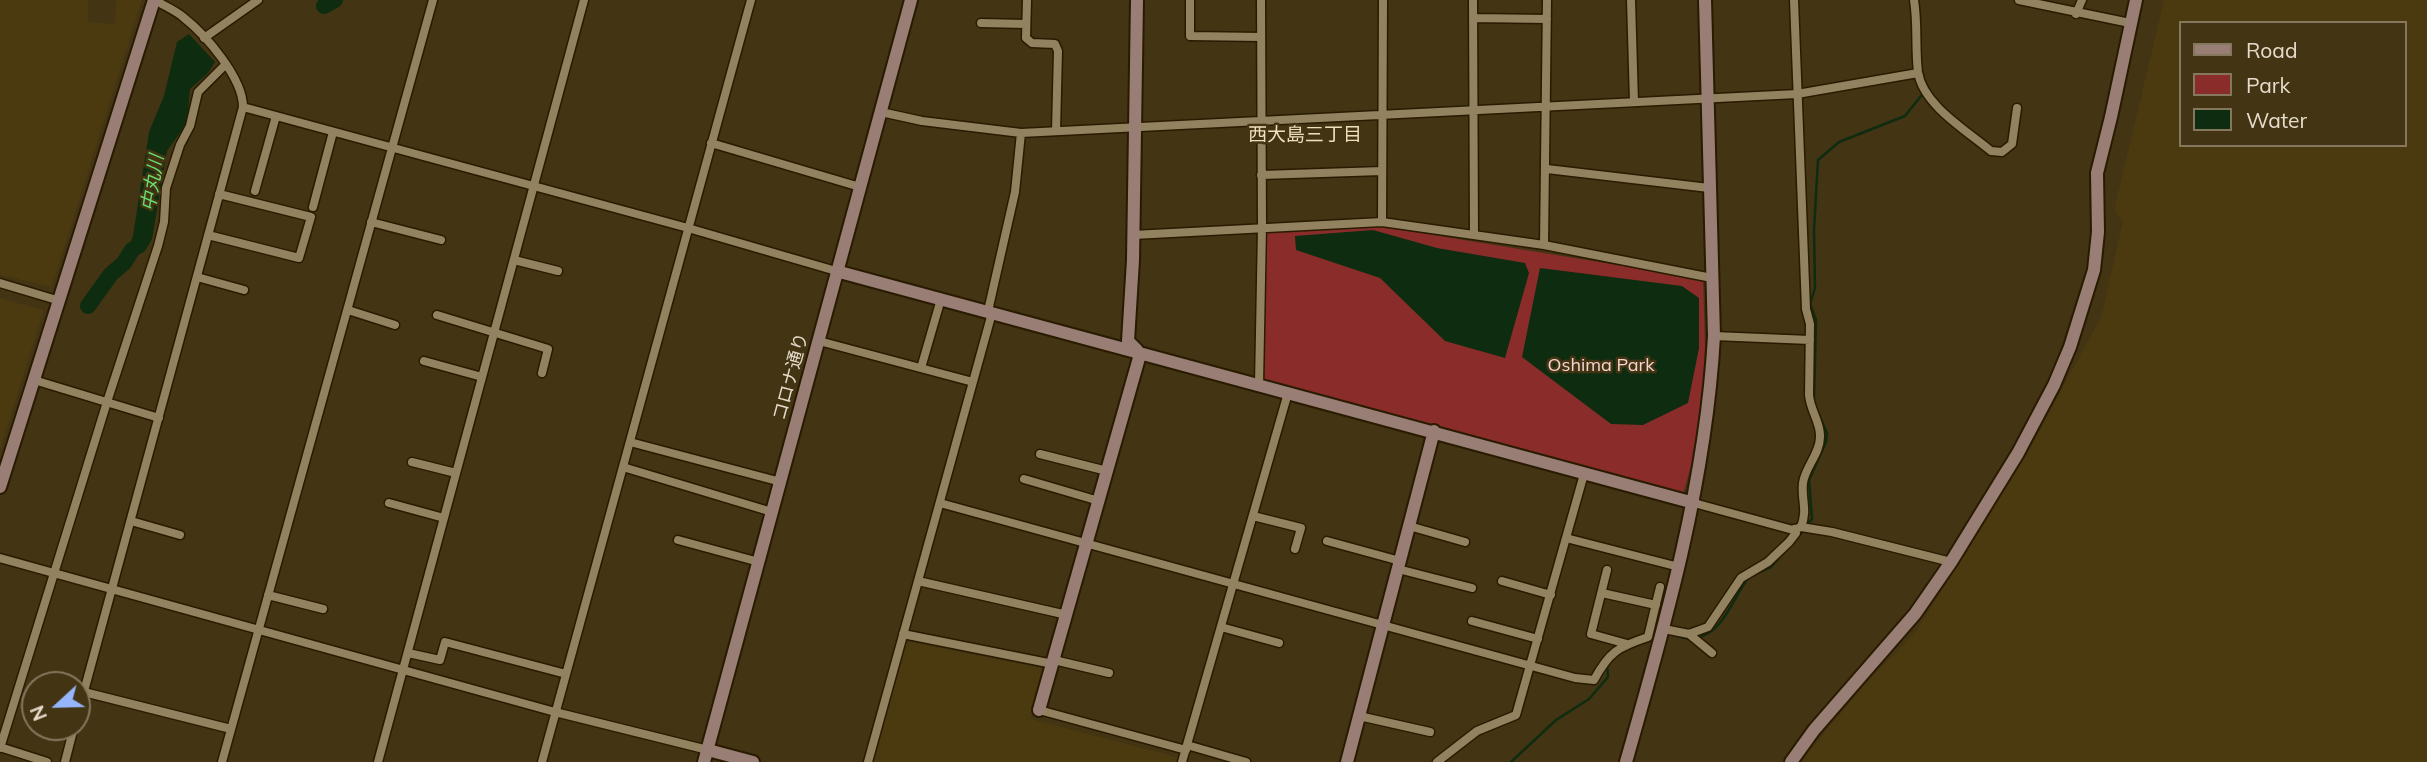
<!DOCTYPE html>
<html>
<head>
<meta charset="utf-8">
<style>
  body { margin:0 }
  #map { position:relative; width:2427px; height:762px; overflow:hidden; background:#433414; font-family:Mulish,sans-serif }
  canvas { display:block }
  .legend { position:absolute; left:2179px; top:21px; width:228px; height:126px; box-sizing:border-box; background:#433414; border:2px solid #84775d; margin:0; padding:9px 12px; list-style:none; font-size:21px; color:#e5dcca }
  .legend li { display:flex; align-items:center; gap:14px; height:35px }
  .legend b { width:35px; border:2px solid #84775d }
  .north { position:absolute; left:21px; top:671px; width:70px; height:70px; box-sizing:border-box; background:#433414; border:2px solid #84775d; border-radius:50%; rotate:248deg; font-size:19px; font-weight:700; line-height:28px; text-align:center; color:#e5dcca }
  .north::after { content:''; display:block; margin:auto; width:24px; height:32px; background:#95b6fd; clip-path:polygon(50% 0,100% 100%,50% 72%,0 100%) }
</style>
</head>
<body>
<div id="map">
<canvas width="2427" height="762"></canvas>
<ul class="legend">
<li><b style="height:9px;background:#997e76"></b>Road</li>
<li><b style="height:19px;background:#8a2c2a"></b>Park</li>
<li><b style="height:19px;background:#0e2c10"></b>Water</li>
</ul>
<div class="north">N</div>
</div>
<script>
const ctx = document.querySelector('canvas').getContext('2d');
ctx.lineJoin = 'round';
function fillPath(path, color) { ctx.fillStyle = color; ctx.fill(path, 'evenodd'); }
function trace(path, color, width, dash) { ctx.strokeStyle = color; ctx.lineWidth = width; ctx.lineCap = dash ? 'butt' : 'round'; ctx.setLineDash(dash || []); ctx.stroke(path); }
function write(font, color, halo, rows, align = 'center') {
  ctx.font = font + ' Mulish,"Noto Sans JP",sans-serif'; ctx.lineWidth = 5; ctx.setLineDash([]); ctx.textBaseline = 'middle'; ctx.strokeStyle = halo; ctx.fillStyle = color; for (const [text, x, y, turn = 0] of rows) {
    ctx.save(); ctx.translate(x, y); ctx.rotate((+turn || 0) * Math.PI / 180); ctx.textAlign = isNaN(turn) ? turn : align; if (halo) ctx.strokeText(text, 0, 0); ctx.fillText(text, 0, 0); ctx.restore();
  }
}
const built = new Path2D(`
  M0 0H88V22L115 24 116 0H142L52 287 0 275Z
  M2164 0H2427V762H1802L1809 751 1868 681 1915 633 2025 457 2101 317 2123 221 2114 210ZM2180 23H2404V145H2180Z
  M0 298 44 310 0 450Z
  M905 641 1042 668 1031 719 1181 758 1180 762H872Z`);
const green = new Path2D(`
  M1378 226 1703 279 1705 346 1701 431 1683 494 1264 380 1266 232Z`);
const water = new Path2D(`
  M189 34 215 62 208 73 190 89 187 123 167 151 152 239 145 251 121 266 133 236 149 132 164 96 177 42Z
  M1373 230 1437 248 1525 263 1529 273 1505 358 1445 341 1380 278 1296 250 1295 236Z
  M1540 268 1682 286 1699 298V348L1688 403 1643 425 1611 424 1522 357Z`);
const stream = new Path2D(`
  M1814 399 1816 320 1810 304 1815 288 1814 230 1818 160 1839 142 1905 116 1921 96
  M1807 525 1812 519 1809 480 1826 442 1827 433 1819 415
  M1755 574 1771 567 1804 530
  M1665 633 1689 639
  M1696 638C1724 633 1733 597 1749 577
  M1511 762 1556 720 1589 699 1608 677 1607 663`);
const river = new Path2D(`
  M324 6 335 0
  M88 306 111 274 124 263 132 250`);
const street = new Path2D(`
  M1027 0 1026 38 1032 43 1055 44 1058 51 1056 131
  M1190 0V36L1261 37
  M1473 0 1474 235
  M1631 0 1634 102
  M1794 0 1806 309 1810 324 1809 395C1810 410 1821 423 1820 437 1820 454 1805 467 1803 483 1801 500 1808 509 1801 527
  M1914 0C1918 24 1915 48 1918 72 1923 105 1966 130 1991 151L2002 152 2012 144 2017 108
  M2019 0 2130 23
  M2076 14 2082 0
  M1473 18 1547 19
  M981 23 1026 24
  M204 38 258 0
  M243 107 688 228 836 271
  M881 112 922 121 1021 133 1797 94 1918 73
  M711 143 860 187
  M1547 169 1709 188
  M1261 175 1382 171
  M255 191 276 116
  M313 207 333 132
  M371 222 441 240
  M1382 222 1383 0
  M208 235 299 258 311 217 219 194
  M1133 235 1382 222 1544 245 1712 278
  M1544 245 1547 0
  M514 260 558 271
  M197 277 244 290
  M0 283 60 301
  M348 310 395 325
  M988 311 1015 192 1021 133
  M437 315 548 349 542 373
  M1714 336 1810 340
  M819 341 973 382
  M424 361 482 377
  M921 368 941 299
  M34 380 159 418
  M1259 385 1262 227 1261 0
  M630 442 781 482
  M1040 454 1107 471
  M412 462 456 473
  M623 467 772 512
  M1024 479 1099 501
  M389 503 444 518
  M940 503 1575 678 1594 680C1609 652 1618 647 1648 637L1660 587
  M1694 503 1793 530 1801 527 1832 532 1951 562
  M1253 516 1301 528 1295 549
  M131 521 180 535
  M1409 526 1465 542
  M1566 538 1679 567
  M678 540 759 562
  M1327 541 1400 561
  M0 558 555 712 708 750
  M1398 569 1472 588
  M1607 570 1591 634 1627 644
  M918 581 1067 615
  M1502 581 1551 595
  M1602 593 1656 605
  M268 595 323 609
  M1472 621 1538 639
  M1221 627 1279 643
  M1664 629 1689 634 1708 627 1741 578 1768 562 1789 542 1796 533 1794 529
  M903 634 1053 664
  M1689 634 1712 653
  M408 653 440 660 445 642 566 674
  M1054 660 1109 673
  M84 692 231 729
  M1039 710 1186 750
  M1359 716 1430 732
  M77 717 243 107C243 78 206 35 183 17 175 10 164 6 155 0
  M1187 745 1246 762
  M0 747 47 762
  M0 748 107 402 158 246 164 222 166 188 180 145 190 126 198 92 225 65
  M65 762 74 727
  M222 762 433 0
  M378 762 584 0
  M542 762 751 0
  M868 762 992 313
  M1182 762 1288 393
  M1437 762 1477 731 1516 715 1584 474`);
const secondary = new Path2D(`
  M836 271 1694 503
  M0 487 154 0
  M1039 710 1139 358 1137 350 1128 341 1133 260 1137 0
  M708 750 753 762
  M704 762 911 0
  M1347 762 1434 431
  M1626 762C1666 622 1706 482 1714 336L1705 0
  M1791 762 1814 730 1915 614 1951 562 2018 453 2054 385 2070 347 2094 270 2098 232 2097 173 2111 117 2136 0`);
const parkNames = [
  ["Oshima Park",1601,366]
];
const streetNames = [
  ["コロナ通り",791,377,-75]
];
const neighbourhoodNames = [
  ["西大島三丁目",1305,135]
];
const waterNames = [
  ["中丸川",153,183,-81]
];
fillPath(built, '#4b3910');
fillPath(green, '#8a2c2a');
fillPath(water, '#0e2c10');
trace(stream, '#0e2c10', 2.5);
trace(river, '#0e2c10', 16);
trace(street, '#291b00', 11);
trace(secondary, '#291b00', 16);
trace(street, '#938260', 8);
trace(secondary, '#997e76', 12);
write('18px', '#f5d4d1', '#433414', parkNames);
write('18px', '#e5dcca', '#433414', streetNames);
write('19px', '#f1dfbb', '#433414', neighbourhoodNames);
write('italic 19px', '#69de70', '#433414', waterNames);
</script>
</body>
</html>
